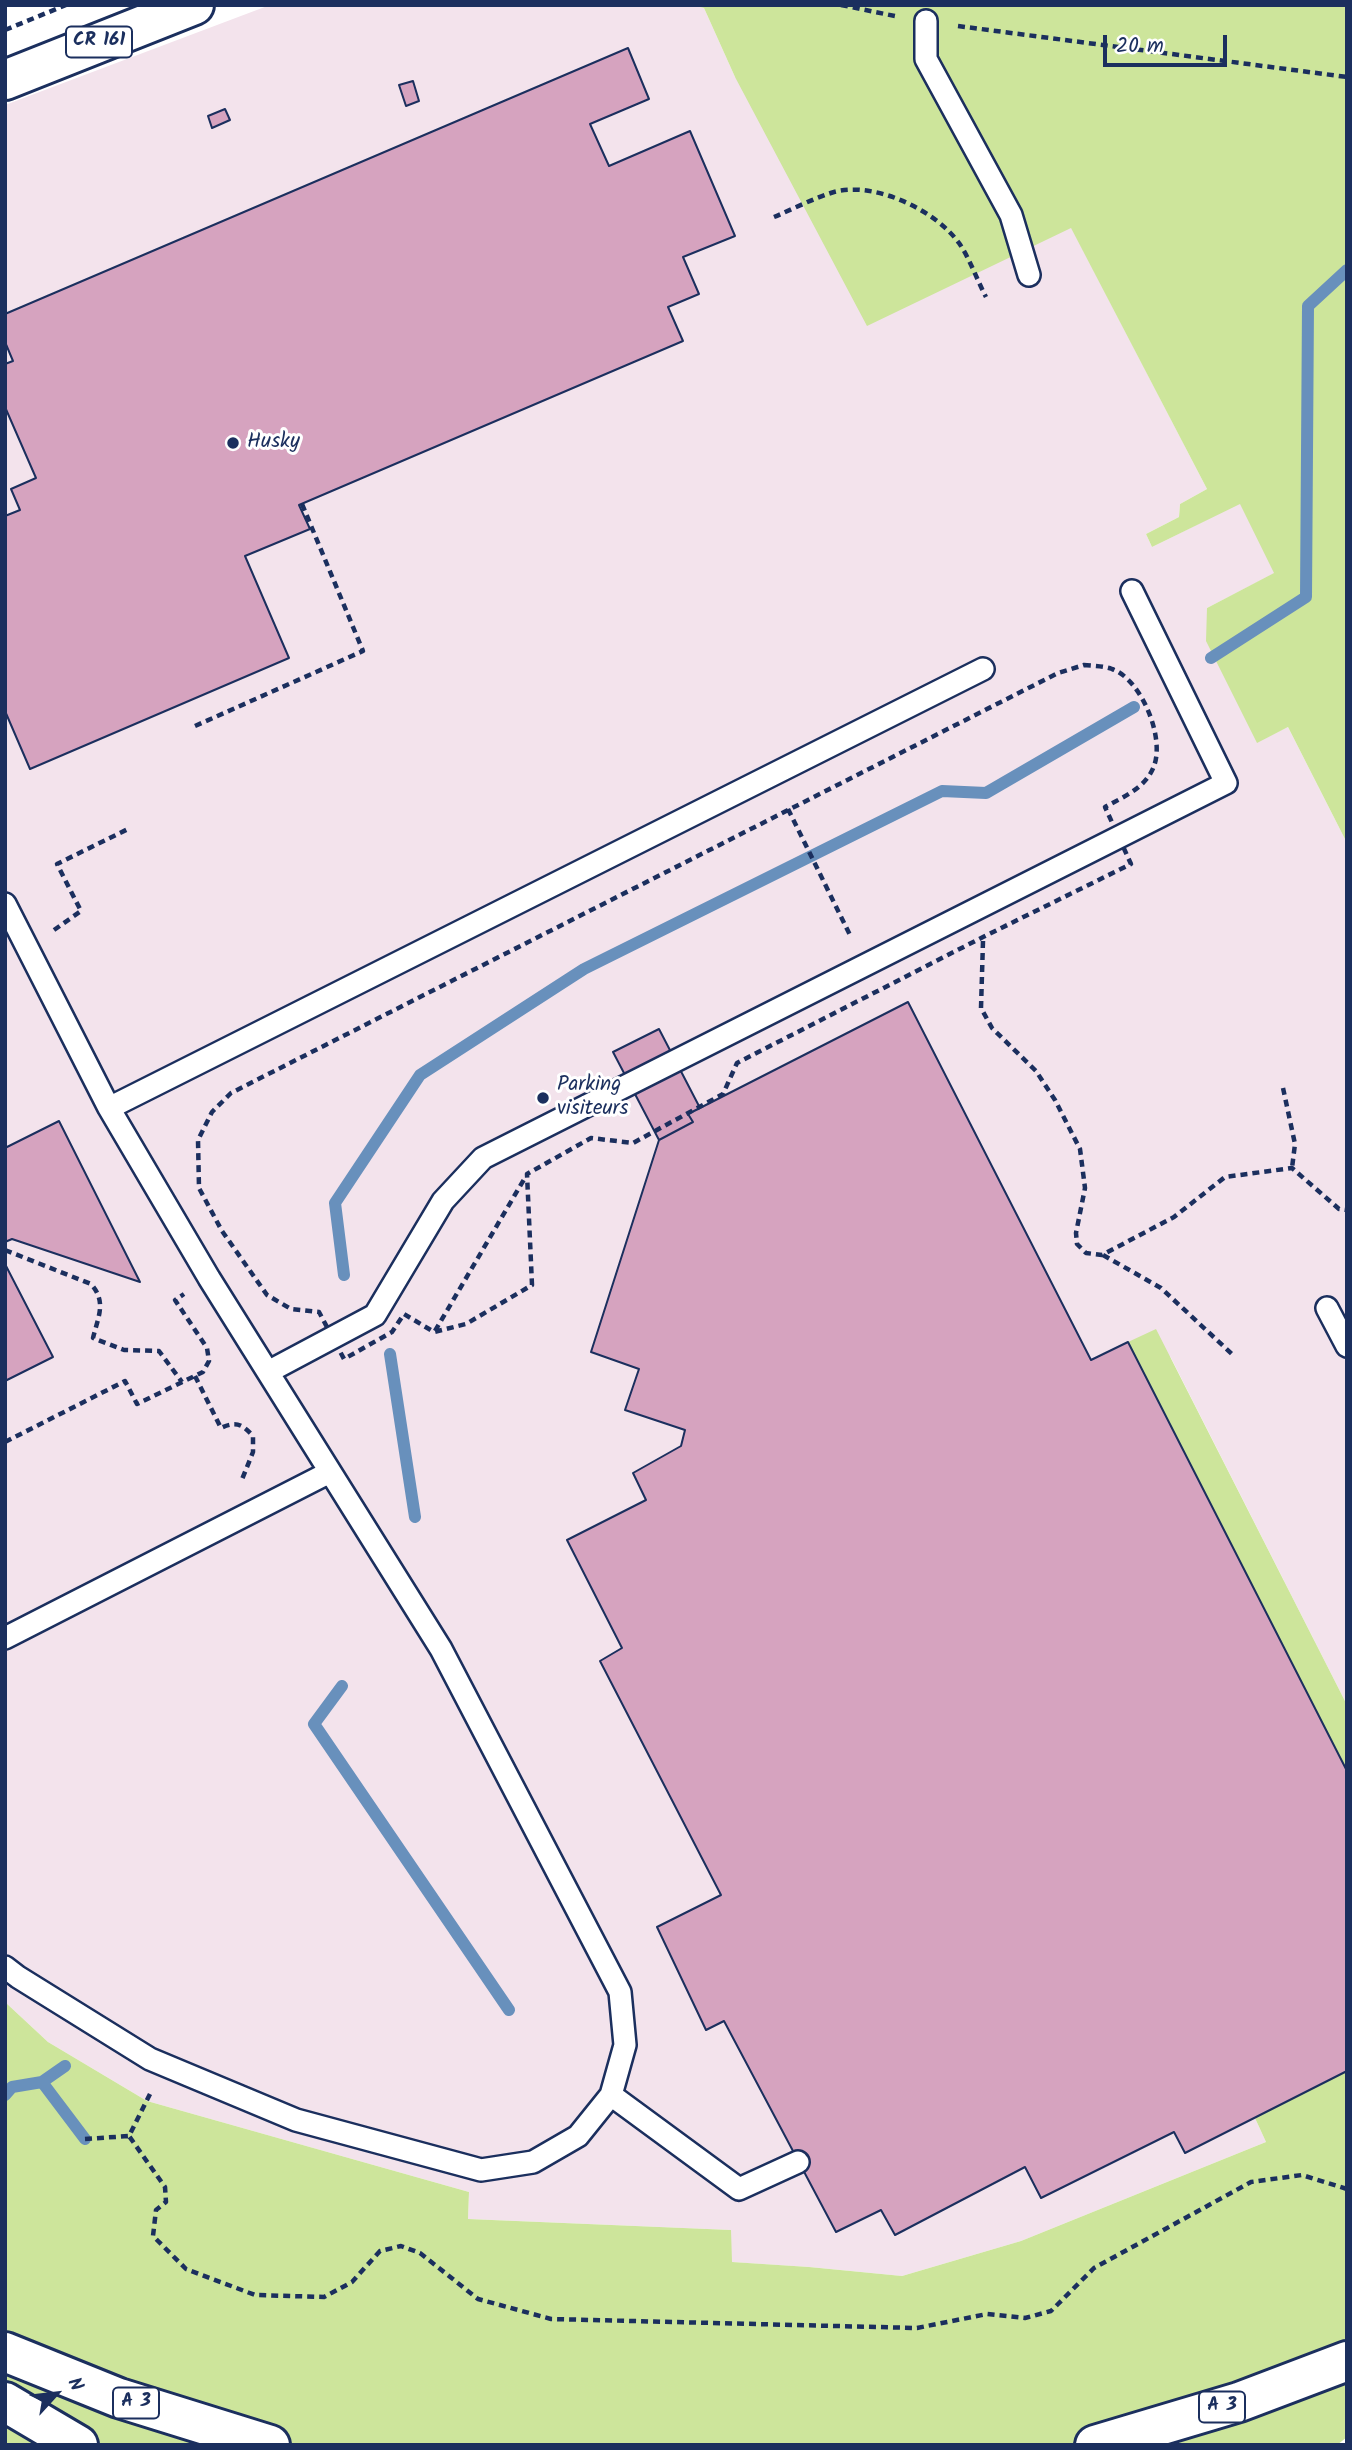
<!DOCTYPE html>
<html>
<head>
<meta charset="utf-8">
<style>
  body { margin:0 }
  #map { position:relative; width:1352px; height:2450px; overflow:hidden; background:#fff; font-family:Kalam,sans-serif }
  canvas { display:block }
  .frame { position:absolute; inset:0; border:7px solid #1b2f5e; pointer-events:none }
  .north { position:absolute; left:21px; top:2359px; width:70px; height:70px; -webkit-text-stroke:5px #fff; paint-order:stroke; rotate:63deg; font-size:19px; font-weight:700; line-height:28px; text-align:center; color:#1b2f5e }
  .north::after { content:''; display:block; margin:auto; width:24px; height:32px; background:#1b2f5e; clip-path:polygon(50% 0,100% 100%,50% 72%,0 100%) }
  .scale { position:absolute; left:1103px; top:35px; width:124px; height:32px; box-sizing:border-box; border:4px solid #1b2f5e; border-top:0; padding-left:9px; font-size:21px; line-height:24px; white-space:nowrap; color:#1b2f5e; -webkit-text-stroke:5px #fff; paint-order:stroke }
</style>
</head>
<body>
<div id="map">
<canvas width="1352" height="2450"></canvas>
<div class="frame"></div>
<div class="north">N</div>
<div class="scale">20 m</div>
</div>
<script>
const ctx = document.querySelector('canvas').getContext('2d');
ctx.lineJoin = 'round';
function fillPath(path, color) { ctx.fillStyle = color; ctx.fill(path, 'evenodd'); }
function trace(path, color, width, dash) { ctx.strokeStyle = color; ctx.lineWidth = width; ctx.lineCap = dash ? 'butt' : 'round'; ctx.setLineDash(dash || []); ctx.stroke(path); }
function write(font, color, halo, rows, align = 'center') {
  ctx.font = font + ' Kalam,sans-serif'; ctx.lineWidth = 6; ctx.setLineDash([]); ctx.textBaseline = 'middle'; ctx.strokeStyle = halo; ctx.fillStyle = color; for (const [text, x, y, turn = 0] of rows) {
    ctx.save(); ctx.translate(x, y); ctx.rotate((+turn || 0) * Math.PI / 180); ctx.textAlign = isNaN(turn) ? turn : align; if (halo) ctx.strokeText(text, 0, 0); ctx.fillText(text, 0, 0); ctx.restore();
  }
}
const built = new Path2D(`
  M270 5H692L704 8 735 77 1071 227 1207 489 1180 504 1179 517 1146 534 1152 547 1240 503 1275 573 1207 608 1257 742 1288 727 1347 843V1705L1170 1356 1347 2071 1255 2118 1266 2142 1021 2241 902 2276 809 2267 731 2262V2230L468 2219 469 2192 147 2101 48 2042 5 2002V105Z`);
const green = new Path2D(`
  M692 5H1347V843L1288 727 1257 743 1206 641 1207 608 1274 573 1240 504 1152 547 1146 534 1179 517 1180 504 1207 489 1071 228 867 326 735 77 704 8Z
  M1156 1329 1347 1705V1771L1128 1342Z
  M5 2002 48 2042 147 2101 469 2192 468 2219 731 2230 732 2262 809 2267 902 2276 1021 2241 1266 2142 1255 2118 1347 2071V2437L1337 2445H5Z`);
const stream = new Path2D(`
  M1211 658 1306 597 1308 306 1347 270
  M344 1275 335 1203 420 1075 584 969 942 791 986 793 1134 707
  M390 1354 415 1517
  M342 1686 314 1724 509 2010
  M42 2082 85 2139
  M5 2095 12 2087 42 2082 65 2066`);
const building = new Path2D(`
  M628 48 649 99 590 124 609 166 690 131 735 236 683 257 699 294 668 307 683 341 299 505 310 529 245 556 289 658 30 769 5 711V516L20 510 11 489 36 478 5 407V364L13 361 5 342V314Z
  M413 81 419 101 406 106 399 85Z
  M225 109 230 120 212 128 208 116Z
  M908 1002 1091 1360 1128 1342 1347 1771V2071L1185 2153 1174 2132 1041 2198 1025 2167 895 2235 881 2210 836 2232 724 2021 706 2030 657 1927 721 1895 600 1661 622 1648 567 1540 646 1500 633 1473 681 1446 685 1430 625 1410 639 1369 591 1352 659 1140 693 1122 688 1114 700 1108Z
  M659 1029 700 1108 688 1114 693 1122 659 1140 613 1052Z
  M59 1121 140 1282 12 1239 5 1242V1148Z
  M5 1264 53 1357 5 1381Z`);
const path = new Path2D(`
  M841 5 895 16
  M958 26 1347 77
  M5 30 66 5
  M774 217C793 209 814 198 834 192 875 181 935 210 959 243 970 259 977 280 986 297
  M1084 665C1093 666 1104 666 1112 669 1141 679 1165 737 1154 766 1146 788 1123 797 1105 807L1131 864 983 937 737 1063 723 1094 633 1143 591 1138 527 1174 532 1285 466 1324 434 1332 404 1314 392 1332 344 1359 319 1312 291 1309 267 1295 222 1231 199 1188 198 1140 212 1112 231 1093 1058 673Z
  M195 726 363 651 302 504
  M788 809 851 937
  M54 930 81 911 57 864 128 829
  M983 941 981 1008 992 1028 1036 1071 1055 1100 1080 1149 1085 1188 1076 1233 1077 1244 1086 1253 1102 1255 1174 1217 1225 1177 1292 1168 1339 1209 1347 1210
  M1283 1088 1295 1144 1292 1168
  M5 1250 91 1284C107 1302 98 1317 93 1338L124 1350 159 1351 182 1382
  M1103 1255 1161 1288 1233 1355
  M435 1331 526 1176
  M195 1376 221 1428C236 1421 242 1424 253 1436V1452L241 1482
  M5 1442 125 1381 137 1404 203 1372 209 1361 207 1348 175 1300 184 1294
  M150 2094 129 2136 165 2187 166 2202 156 2210 153 2236 186 2269 255 2295 324 2297 352 2282 380 2251 401 2246 420 2253 478 2299 551 2319 917 2328 987 2314 1025 2318 1051 2311 1094 2268 1251 2182 1302 2175 1347 2189
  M85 2139 129 2136`);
const service = new Path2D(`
  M926 21V59L1011 215 1029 275
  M5 904 109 1108 209 1278 441 1649 620 1992 625 2045 611 2095 578 2136 533 2162 481 2170 296 2120 150 2059 18 1977 5 1967
  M109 1108 983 669
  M1327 1308 1347 1346
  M268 1372 375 1315 443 1201 483 1158 1226 783 1132 591
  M5 1638 330 1472
  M611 2095 739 2189 798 2162`);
const primary = new Path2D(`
  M5 80 194 5`);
const motorway = new Path2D(`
  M5 2352 119 2398 270 2445
  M5 2402 78 2445
  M1095 2445 1239 2402 1347 2361`);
const markers = [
  [233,443,7,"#1b2f5e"],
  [543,1098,7,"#1b2f5e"]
];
const shields = [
  [99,42,66],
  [136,2403,46],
  [1222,2407,46]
];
const shieldNames = [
  ["CR 161",99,42],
  ["A 3",136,2403],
  ["A 3",1222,2407]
];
const poiNames = [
  ["Husky",247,443],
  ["Parking",557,1086],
  ["visiteurs",557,1110]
];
fillPath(built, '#f3e3ec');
fillPath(green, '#cde59b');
trace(stream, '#6890bc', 12);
fillPath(building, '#d6a3bf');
trace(building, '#1b2f5e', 2);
trace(service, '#1b2f5e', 26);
trace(primary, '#1b2f5e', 44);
trace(motorway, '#1b2f5e', 44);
trace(path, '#1b2f5e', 4.5, [7, 5]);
trace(service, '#fff', 21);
trace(primary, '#fff', 38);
trace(motorway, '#fff', 38);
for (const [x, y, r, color] of markers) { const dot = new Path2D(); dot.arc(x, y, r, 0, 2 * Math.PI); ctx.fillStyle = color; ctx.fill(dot); trace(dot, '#fff', 2.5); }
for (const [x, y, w] of shields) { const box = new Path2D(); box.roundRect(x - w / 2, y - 15.5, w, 31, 5); ctx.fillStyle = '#fff'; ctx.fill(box); trace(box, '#1b2f5e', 2); }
write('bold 19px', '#1b2f5e', null, shieldNames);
write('21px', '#1b2f5e', '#fff', poiNames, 'left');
</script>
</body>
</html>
